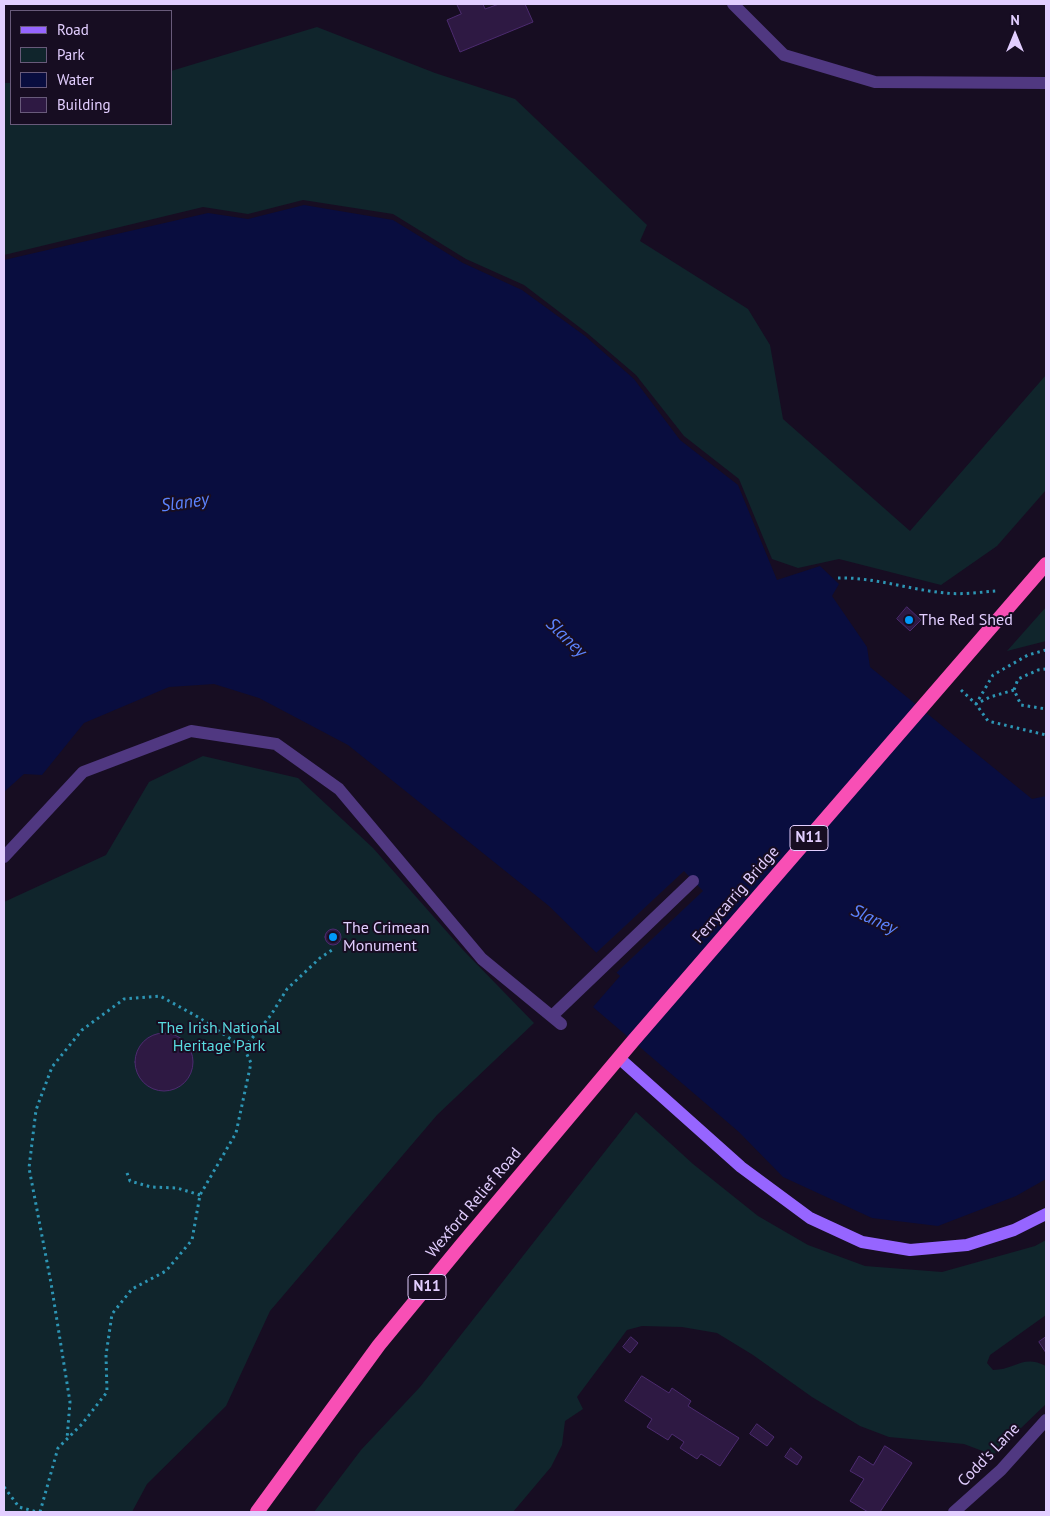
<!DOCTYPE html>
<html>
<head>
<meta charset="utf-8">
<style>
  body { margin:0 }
  #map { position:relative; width:1050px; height:1516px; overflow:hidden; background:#170d22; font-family:"PT Sans",sans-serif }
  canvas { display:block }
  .frame { position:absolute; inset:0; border:5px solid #e2ceff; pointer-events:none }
  .legend { position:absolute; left:10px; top:10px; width:162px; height:115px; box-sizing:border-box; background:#170d22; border:1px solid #685a7a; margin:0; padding:6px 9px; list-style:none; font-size:15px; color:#e2ceff }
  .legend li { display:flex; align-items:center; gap:10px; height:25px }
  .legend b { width:25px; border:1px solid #685a7a }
  .north { position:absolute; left:990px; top:10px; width:50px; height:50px; -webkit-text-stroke:4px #170d22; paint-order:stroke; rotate:0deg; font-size:14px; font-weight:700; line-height:20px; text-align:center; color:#e2ceff }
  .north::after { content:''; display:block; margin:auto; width:18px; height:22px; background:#e2ceff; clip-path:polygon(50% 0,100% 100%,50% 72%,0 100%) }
</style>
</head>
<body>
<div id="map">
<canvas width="1050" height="1516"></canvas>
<div class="frame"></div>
<ul class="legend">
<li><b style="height:6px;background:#9665ff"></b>Road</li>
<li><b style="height:14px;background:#10252c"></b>Park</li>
<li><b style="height:14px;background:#090d3f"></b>Water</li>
<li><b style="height:14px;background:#2e1943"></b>Building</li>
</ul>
<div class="north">N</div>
</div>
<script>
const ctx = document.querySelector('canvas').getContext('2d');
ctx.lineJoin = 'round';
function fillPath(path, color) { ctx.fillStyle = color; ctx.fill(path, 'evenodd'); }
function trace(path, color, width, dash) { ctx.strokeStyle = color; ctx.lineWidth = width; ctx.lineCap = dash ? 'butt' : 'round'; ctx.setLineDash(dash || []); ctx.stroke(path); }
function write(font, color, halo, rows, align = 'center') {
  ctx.font = font + ' "PT Sans",sans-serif'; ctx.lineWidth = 4; ctx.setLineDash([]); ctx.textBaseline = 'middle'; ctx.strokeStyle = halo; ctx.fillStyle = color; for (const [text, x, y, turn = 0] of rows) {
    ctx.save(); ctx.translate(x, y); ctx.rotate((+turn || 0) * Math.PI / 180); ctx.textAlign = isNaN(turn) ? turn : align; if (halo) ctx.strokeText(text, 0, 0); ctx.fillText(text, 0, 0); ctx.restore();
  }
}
const green = new Path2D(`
  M317 27 435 73 515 99 647 225 640 241 748 309 770 345 783 419 910 531 1046 375V490L997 546 941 585 839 559 798 568 772 559 739 479 684 436 636 375 587 333 524 285 466 259 393 214 303 200 248 214 203 207 4 255V83H11V124H171V71Z
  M1046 607V641L1007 651Z
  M203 756 298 778 373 848 463 950 534 1023 437 1115 270 1311 226 1406 147 1484 132 1512H4V902L106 855 149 782Z
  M636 1112 693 1164 758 1216 808 1245 865 1266 942 1272 1035 1246 1046 1240V1315L990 1355 987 1363 993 1370C1015 1370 1023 1354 1046 1366V1404L993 1455 964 1444 889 1437 860 1426 812 1397 753 1355 717 1333 682 1327 642 1326 627 1330 577 1397 583 1409 565 1421 562 1445 551 1467 513 1512H314L361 1450 420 1387Z`);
const water = new Path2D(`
  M304 205 393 220 463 263 522 290 585 336 634 379 680 440 738 485 777 580 820 566 839 584 832 596 867 647 870 667 1032 799 1046 796V1179L1016 1196 938 1226 872 1218 783 1177 739 1132 593 1007 620 976 549 906 348 745 259 698 214 684 169 687 84 723 42 775 24 774 4 792V260L208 213 248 219Z`);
const pier = new Path2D(`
  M684 871 703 891 616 973 596 953Z`);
const building = new Path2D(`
  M457 4H483L485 9 499 4H525L533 22 460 52 447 20 461 14Z
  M907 607 921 620 910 631 897 619Z
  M325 937a8 8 0 1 1 16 0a8 8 0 1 1-16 0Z
  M135 1062a29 29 0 1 1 58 0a29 29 0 1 1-58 0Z
  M631 1337 638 1343 630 1353 623 1347Z
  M1046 1337V1353L1039 1342Z
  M642 1376 669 1393 672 1388 691 1401 688 1406 739 1438 720 1466 701 1454 697 1459 680 1448 684 1442 672 1434 668 1440 647 1427 652 1419 625 1401Z
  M757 1424 774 1437 767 1446 750 1434Z
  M885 1446 912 1463 880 1512H868L850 1501 864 1479 850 1471 859 1456 873 1465Z
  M791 1448 802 1457 797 1465 785 1457Z`);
const path = new Path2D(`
  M838 578C874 577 910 590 946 593 962 595 980 592 996 591
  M1046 650 1028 655 993 675 976 704 988 721 1046 735
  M1046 669 1038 670 1018 679 1014 690 1021 705 1046 709
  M961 690 976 704 990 697 1014 690
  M244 1048 271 1015 287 989 320 958 332 950
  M127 1173 130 1181 151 1187 177 1188 200 1195
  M4 1487 19 1507 37 1512
  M40 1512 58 1448 82 1424 107 1392 106 1355 112 1314 132 1289 166 1271 192 1240 200 1195 236 1133 251 1063 244 1048 198 1017 160 996 124 999 82 1030 52 1067 36 1110 29 1168 51 1283 70 1402 67 1439`);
const service = new Path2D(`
  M4 857 83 772 191 731 276 744 339 789 482 959 561 1024
  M552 1016 693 881`);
const minor = new Path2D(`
  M733 4 784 55 875 82 1046 83
  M954 1512 1001 1470 1046 1420`);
const secondary = new Path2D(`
  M619 1058 741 1167 810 1218 862 1242 910 1250 967 1245 1014 1230 1046 1214`);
const trunk = new Path2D(`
  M257 1512 379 1345 463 1243 633 1041 1046 564`);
const markers = [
  [909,620,5,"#0098f9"],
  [333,937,5,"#0098f9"]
];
const shields = [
  [809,838,38],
  [427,1287,38]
];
const shieldNames = [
  ["N11",809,838],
  ["N11",427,1287]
];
const poiNames = [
  ["The Red Shed",919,620],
  ["The Crimean",343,928],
  ["Monument",343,946]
];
const streetNames = [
  ["Ferrycarrig Bridge",736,895,-49],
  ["Wexford Relief Road",474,1203,-50],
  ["Codd's Lane",989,1455,-46]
];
const parkNames = [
  ["The Irish National",219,1028],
  ["Heritage Park",219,1046]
];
const waterNames = [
  ["Slaney",185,503,-8],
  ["Slaney",566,638,44],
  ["Slaney",874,920,25]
];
fillPath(green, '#10252c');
fillPath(water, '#090d3f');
fillPath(pier, '#170d22');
fillPath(building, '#2e1943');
trace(building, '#4c2b6f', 1);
trace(path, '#2d95b4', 3, [2.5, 4]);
trace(service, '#503881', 12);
trace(minor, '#503881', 12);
trace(secondary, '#9665ff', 12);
trace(trunk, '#f84fb5', 14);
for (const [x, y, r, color] of markers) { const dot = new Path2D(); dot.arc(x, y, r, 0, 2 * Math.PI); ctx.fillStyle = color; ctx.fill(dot); trace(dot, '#170d22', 2); }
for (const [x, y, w] of shields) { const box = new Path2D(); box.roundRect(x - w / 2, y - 12.5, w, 25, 4); ctx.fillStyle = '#170d22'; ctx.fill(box); trace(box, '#e2ceff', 1); }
write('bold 15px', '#e2ceff', null, shieldNames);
write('16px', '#e2ceff', '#170d22', poiNames, 'left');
write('16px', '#e2ceff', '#170d22', streetNames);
write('16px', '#59dbe0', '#170d22', parkNames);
write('italic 18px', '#5c84ff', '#170d22', waterNames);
</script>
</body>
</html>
